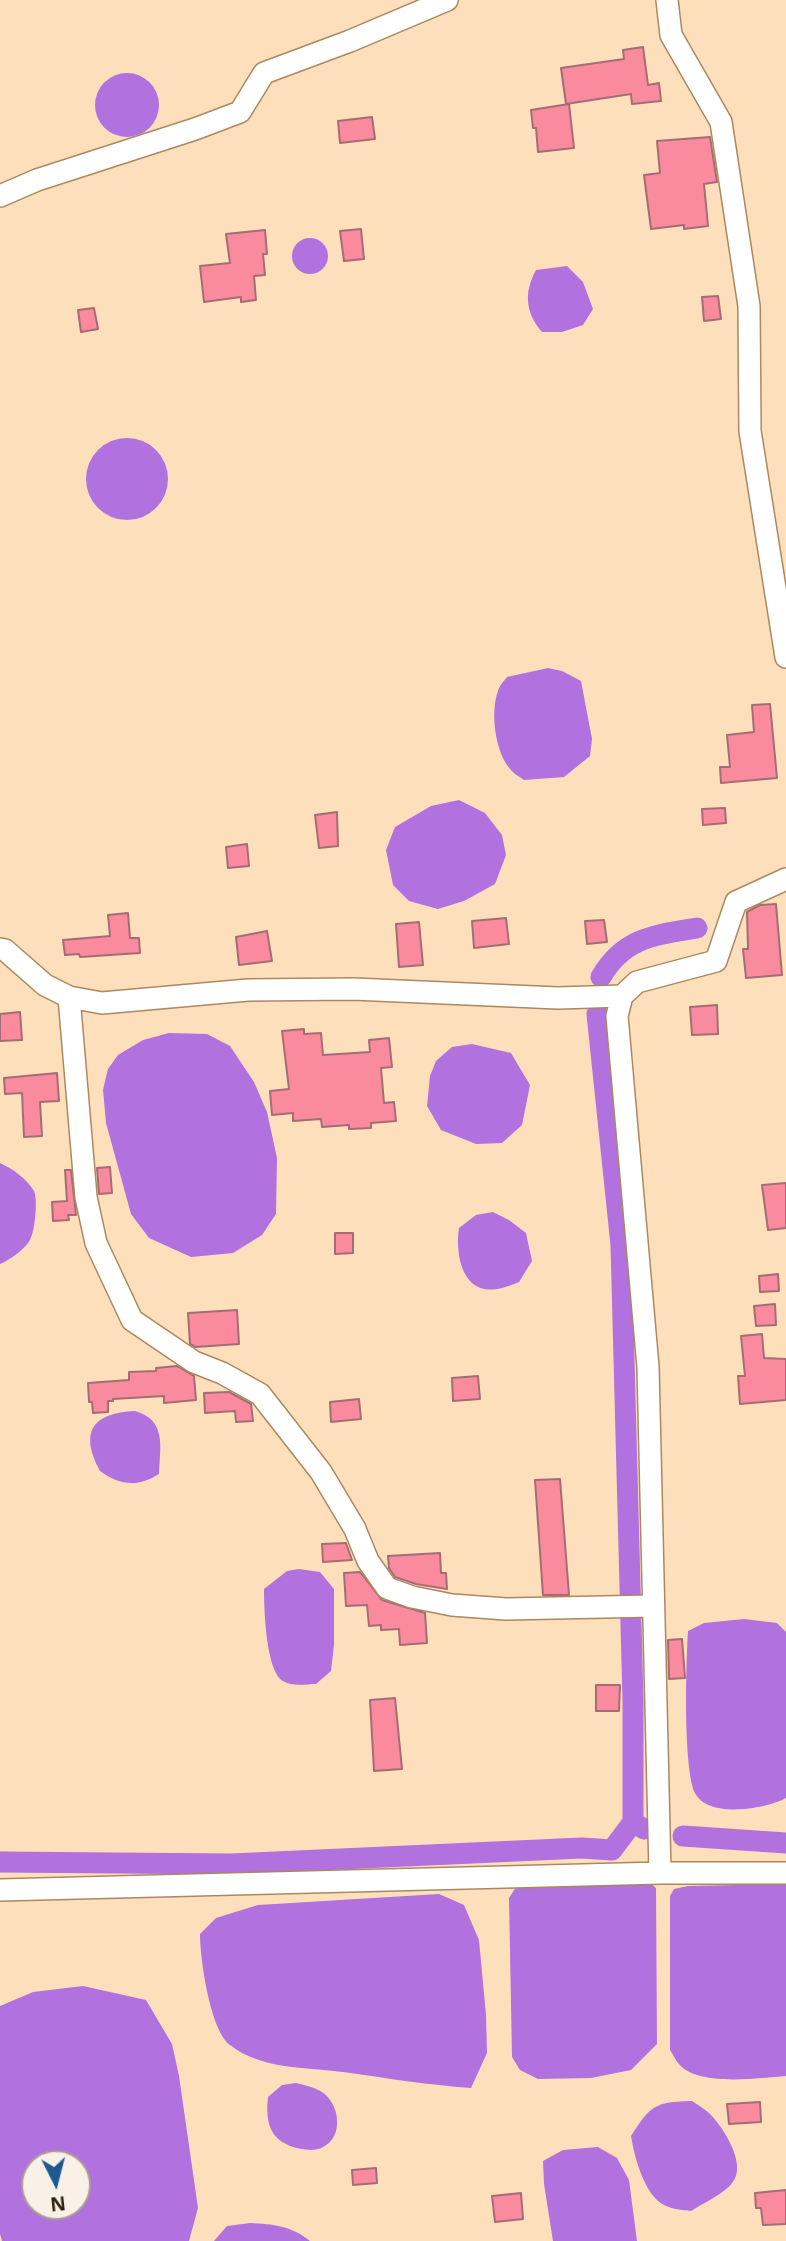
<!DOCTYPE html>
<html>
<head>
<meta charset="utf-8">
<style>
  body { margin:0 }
  #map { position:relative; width:786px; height:2241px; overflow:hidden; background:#fedfbc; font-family:"Open Sans",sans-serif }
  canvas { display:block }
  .north { position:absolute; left:21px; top:2150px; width:70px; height:70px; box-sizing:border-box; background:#f9f1e8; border:2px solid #a89e92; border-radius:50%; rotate:174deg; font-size:19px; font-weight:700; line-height:28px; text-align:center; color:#2f2110 }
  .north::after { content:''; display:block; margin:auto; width:24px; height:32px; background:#1d5990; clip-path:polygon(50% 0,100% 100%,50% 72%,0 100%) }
</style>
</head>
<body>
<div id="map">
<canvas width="786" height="2241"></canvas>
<div class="north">N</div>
</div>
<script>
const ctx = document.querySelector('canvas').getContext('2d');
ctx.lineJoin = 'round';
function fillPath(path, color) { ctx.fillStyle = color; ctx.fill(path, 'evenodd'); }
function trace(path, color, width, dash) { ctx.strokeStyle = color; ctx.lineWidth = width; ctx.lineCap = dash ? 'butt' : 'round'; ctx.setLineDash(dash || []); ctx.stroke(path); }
const water = new Path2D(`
  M95 105a32 32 0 1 1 64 0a32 32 0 1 1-64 0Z
  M292 256a18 18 0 1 1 36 0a18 18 0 1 1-36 0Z
  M567 266 583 282 593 309 583 325 562 332H542C525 312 524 292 536 270Z
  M86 479a41 41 0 1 1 82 0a41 41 0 1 1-82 0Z
  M548 668 562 671 581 681 592 739 590 756 564 777 524 780C520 777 514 774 511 770 495 753 490 712 498 691 499 686 504 681 507 677Z
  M459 800 485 813 502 835 506 855 495 884 464 901 438 909 409 901 393 885 386 850 395 827 431 806Z
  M169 1033 207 1034 230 1046 254 1082 267 1112 277 1158 276 1214 262 1235 233 1253 191 1257 149 1238 131 1214 106 1123 103 1090 108 1069 118 1055 143 1040Z
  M472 1044 511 1053 530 1085 522 1125 502 1143 476 1144 441 1130 427 1106 430 1076 436 1061 452 1047Z
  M0 1163C13 1169 26 1178 34 1191 38 1200 35 1231 30 1240 25 1249 10 1260 0 1264Z
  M493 1212 509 1220 526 1233 532 1261 519 1282C512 1285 504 1288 497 1289 462 1295 455 1254 459 1228L476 1215Z
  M135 1411C167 1420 160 1447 159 1474 139 1487 120 1486 100 1471 79 1432 92 1413 135 1411Z
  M299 1569 320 1572 334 1589V1645L331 1671 316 1684C306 1684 292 1687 283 1681 266 1671 264 1609 264 1589L287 1571Z
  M744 1619 777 1623 786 1632V1798C766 1809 708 1819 695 1793 683 1768 686 1662 688 1631L704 1623Z
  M646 1879 656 1888 657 2044 631 2070 591 2078 538 2079 520 2070 512 2057 509 1898 518 1884Z
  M786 1884V2076C759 2078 698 2087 679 2064 675 2060 673 2054 670 2050V1896L674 1889 688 1886Z
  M439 1894 464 1905 479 1940 486 2015 487 2053 471 2088C428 2085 386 2078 343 2072 306 2067 262 2070 230 2045 210 2030 200 1958 200 1934L216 1918 258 1905Z
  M83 1986 146 2000 172 2044 179 2076 198 2208 189 2241H2L0 2234V2006L33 1992ZM77 2164V2206H35V2164Z
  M296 2083C304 2085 314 2087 322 2092 340 2104 344 2137 323 2147 316 2151 308 2150 301 2149 271 2143 265 2125 268 2097L282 2085Z
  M692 2101C698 2105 705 2109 710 2114 723 2127 748 2165 732 2183 725 2193 702 2204 691 2211 683 2210 671 2209 664 2205 644 2195 634 2155 631 2136 651 2105 655 2102 692 2101Z
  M598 2147 617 2158 629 2180 637 2241H553L544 2184 543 2161 563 2150Z
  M250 2223C273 2224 292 2226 310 2241H214L227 2226Z`);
const canal = new Path2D(`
  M601 977C624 937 656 935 697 928
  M597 1014 621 1245 633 1700V1822L644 1829
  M683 1836 786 1843
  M0 1862 231 1864 582 1848 612 1850 633 1822`);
const building = new Path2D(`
  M643 47 648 85 659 83 661 101 632 104 631 94 566 104 561 68 624 59 623 50Z
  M569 104 574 148 538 152 536 128H533L531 110Z
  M372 117 375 139 340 143 338 121Z
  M710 137 717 182 704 184 708 226 684 229V225L651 229 644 175 660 173 657 141Z
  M361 229 364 259 344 261 340 231Z
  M265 230 267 254H263L265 275 254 276 256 300 241 302V297L204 302 200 266 230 263 226 234Z
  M718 296 721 319 704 321 702 297Z
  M94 308 98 329 81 332 78 310Z
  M770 704 777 778 721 783 720 767H730L727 735 754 732 752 705Z
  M725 808 726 823 703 825 702 809Z
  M337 812 338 846 319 848 315 815Z
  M247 844 249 866 228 868 226 847Z
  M776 904 782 975 746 978 743 949H748L747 912 760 905Z
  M128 913 130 938H139L140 953 80 957 79 954 65 955 63 940 110 936 108 915Z
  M506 918 509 944 474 948 472 921Z
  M604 920 607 942 587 944 585 921Z
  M419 922 423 965 399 967 396 924Z
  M267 931 272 961 239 965 236 937Z
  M717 1005 718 1034 692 1035 690 1007Z
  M20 1012 22 1040 0 1041V1014Z
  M304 1029V1034L321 1033 323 1055 370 1052 369 1040 389 1038 392 1067 381 1068 384 1103 394 1102 396 1121 371 1123V1128L349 1129V1125L322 1127 321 1119 293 1121V1113L272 1115 270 1091 289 1089 282 1031Z
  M57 1073 59 1101 40 1102 42 1136 24 1137 22 1093 5 1094 4 1078Z
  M110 1167 112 1193 99 1194 97 1168Z
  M65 1170H71L76 1215H68L69 1220 53 1221 52 1202 67 1201Z
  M786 1183V1228L768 1230 762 1185Z
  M335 1233H353V1253L335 1254Z
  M778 1274 779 1291 760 1292 759 1276Z
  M775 1304 776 1325 756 1326 754 1306Z
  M237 1310 239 1344 196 1347 190 1344 188 1313Z
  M762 1334 764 1358 786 1359V1400L740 1404 738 1376H745L741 1336Z
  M177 1366 194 1376 196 1400 164 1403V1396L113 1399V1401H108V1412L93 1413 92 1402H89L88 1383 129 1380V1372L156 1371V1368Z
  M478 1376 480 1399 453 1401 452 1378Z
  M229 1392 251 1404 253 1421 236 1422 235 1411 205 1413 204 1393Z
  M359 1399 361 1419 331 1422 330 1402Z
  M560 1479 569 1595H543L535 1480Z
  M346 1543 352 1560 323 1562 322 1544Z
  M440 1553 441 1573H446L447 1589 416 1584 395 1577 389 1568 388 1556Z
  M360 1572 382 1600 425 1613 427 1643 400 1645 399 1629 381 1630V1625L369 1626 367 1605 346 1606 344 1573Z
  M682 1639 685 1678 669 1679 668 1640Z
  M596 1685H620L619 1711H596Z
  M395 1698 402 1769 374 1771 370 1700Z
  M760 2102 761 2122 729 2124 727 2104Z
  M376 2168 377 2183 353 2185 352 2170Z
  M786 2190V2224L763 2225 761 2208H756L755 2193Z
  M521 2193 523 2219 495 2222 492 2196Z`);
const minor = new Path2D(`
  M667 0 671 35 721 122 749 306 750 431 786 657
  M0 196 37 180 195 129 240 112 264 73 350 41 447 0
  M0 949 5 950 45 985 69 997 102 1003 248 990 353 989 558 998 622 996
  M69 997 86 1197 96 1243 132 1320 194 1362 222 1373 260 1394 321 1472 355 1529 368 1561 387 1588 412 1597 452 1605 506 1609 653 1606
  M660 1873 648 1367 617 1016 622 996 637 982 716 961 736 902 786 879
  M0 1890 660 1873H786`);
fillPath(water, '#b171de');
trace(canal, '#b171de', 21);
fillPath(building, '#fa8b9e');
trace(building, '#a46d75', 2);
trace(minor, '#ac885f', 24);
trace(minor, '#fff', 21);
</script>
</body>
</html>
